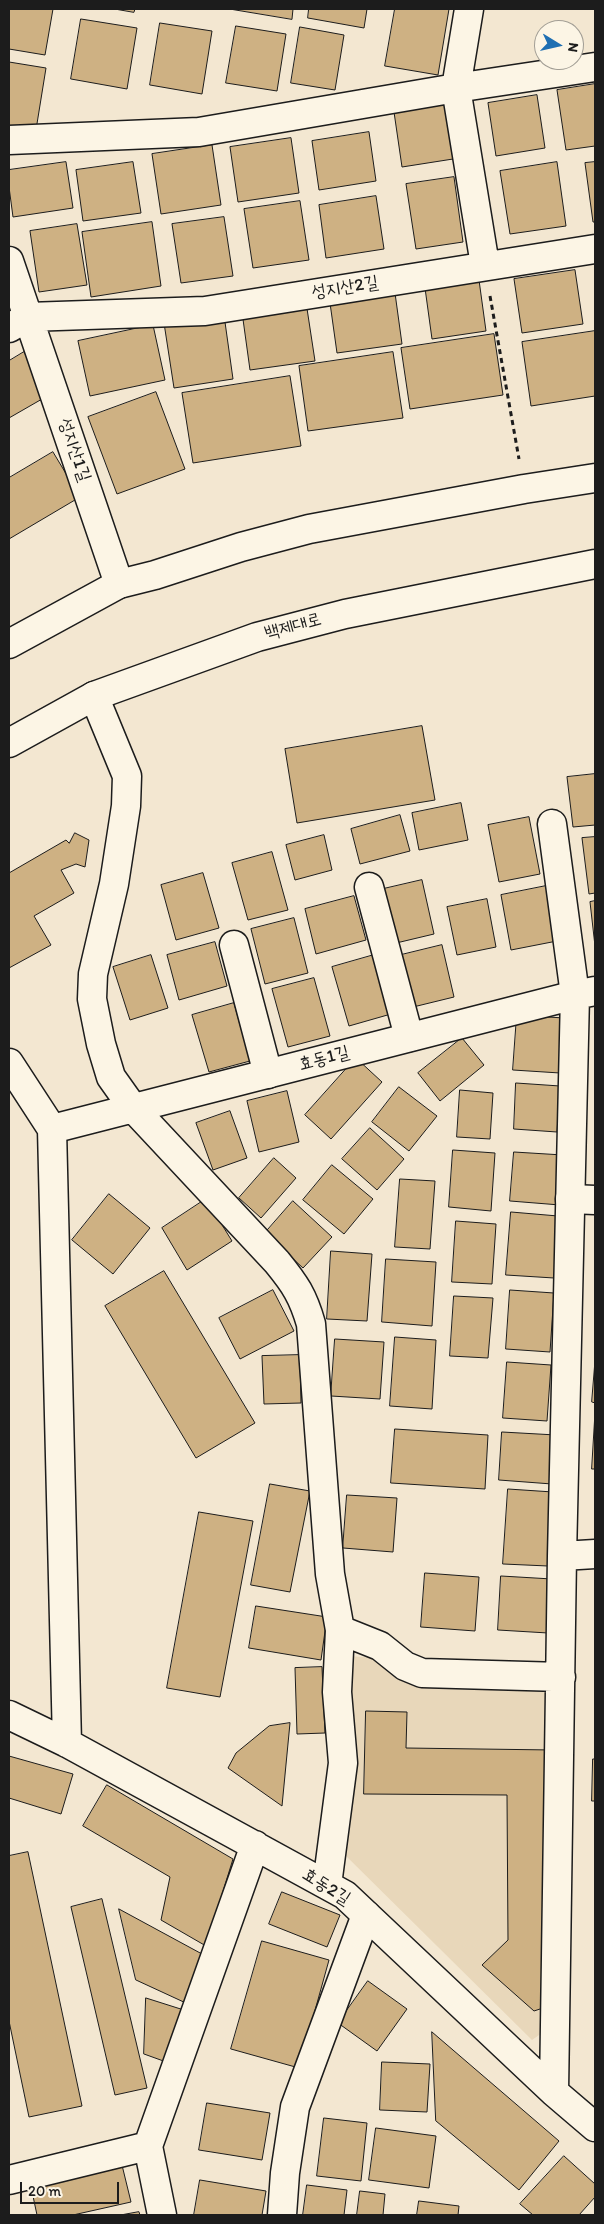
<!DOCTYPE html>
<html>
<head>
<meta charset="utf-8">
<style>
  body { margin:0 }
  #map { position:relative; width:604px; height:2224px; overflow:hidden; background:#f3e7d1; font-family:Itim,sans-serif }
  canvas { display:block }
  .frame { position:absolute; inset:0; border:10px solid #1c1c1c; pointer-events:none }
  .north { position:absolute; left:534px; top:20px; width:50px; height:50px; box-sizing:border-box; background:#fcf5e5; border:1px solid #a29e95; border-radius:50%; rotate:99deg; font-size:14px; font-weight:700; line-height:20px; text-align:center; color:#1c1c1c }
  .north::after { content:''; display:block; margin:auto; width:18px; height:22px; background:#1f6fb2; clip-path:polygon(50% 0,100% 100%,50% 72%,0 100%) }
  .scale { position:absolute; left:20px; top:2182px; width:99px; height:22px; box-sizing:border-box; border:2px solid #1c1c1c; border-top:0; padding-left:6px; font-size:15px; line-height:18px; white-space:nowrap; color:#1c1c1c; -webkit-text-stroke:4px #fcf5e5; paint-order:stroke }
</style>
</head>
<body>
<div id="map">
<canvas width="604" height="2224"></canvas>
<div class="frame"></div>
<div class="north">N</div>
<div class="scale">20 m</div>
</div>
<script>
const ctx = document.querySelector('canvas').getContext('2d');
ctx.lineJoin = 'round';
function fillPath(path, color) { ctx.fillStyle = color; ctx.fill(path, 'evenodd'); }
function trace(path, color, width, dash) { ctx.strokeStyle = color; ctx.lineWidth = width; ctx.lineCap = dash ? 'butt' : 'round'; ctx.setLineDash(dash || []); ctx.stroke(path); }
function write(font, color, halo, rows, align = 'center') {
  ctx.font = font + ' Itim,"Poor Story",sans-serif'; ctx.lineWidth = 4; ctx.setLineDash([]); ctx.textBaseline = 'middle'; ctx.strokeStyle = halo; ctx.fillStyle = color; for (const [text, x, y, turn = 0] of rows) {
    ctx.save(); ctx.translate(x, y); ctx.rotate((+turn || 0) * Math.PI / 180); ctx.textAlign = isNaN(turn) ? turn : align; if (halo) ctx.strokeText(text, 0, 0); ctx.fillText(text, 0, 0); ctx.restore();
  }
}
const built = new Path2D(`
  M347 1656 378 1658 414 1685 555 1683 552 2026 532 2040 342 1852Z`);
const building = new Path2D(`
  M9 9H53L45 55 9 49Z
  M115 9H135L134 12Z
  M230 9H293L292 19Z
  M309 9H367L364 28 308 18Z
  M395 9H449L438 75 385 66Z
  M81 19 137 28 127 89 71 79Z
  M160 23 212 31 202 94 150 85Z
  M236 26 286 34 277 91 226 83Z
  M300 27 344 35 335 90 291 83Z
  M9 62 46 68 35 136 9 131Z
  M595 84V146L566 150 557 90Z
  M537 95 545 148 496 156 488 103Z
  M445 105 453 159 402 167 394 112Z
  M369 132 376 181 319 190 312 141Z
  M291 138 299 193 238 202 230 147Z
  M212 145 221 205 161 214 152 154Z
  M66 162 73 208 13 217 9 187V170Z
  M133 162 141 213 83 221 76 170Z
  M557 162 566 226 510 234 500 171Z
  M595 162V222H593L585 163Z
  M454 177 463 242 416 249 406 184Z
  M376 196 384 249 326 258 319 205Z
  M300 201 309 260 253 268 244 209Z
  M224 217 233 276 181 283 172 224Z
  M152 222 161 286 91 297 82 232Z
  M77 224 87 285 39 292 30 231Z
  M575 270 583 324 522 333 514 279Z
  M479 280 486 331 432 339 425 288Z
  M395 293 402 344 337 353 330 303Z
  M306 302 315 361 250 370 242 312Z
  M224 315 233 379 174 388 164 323Z
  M153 325 165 380 90 396 78 341Z
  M595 331V396L531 406 522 342Z
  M494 334 503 395 410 409 401 348Z
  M24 352 49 395 9 418V361Z
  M393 352 403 418 308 431 299 366Z
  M290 376 301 446 193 463 182 393Z
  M156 392 185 469 117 494 88 417Z
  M53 452 80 497 9 539V478Z
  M422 726 435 800 297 823 285 749Z
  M595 774V825L573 827 567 777Z
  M461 803 468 840 419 850 412 813Z
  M400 815 410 851 360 864 351 829Z
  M529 817 540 874 499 882 488 825Z
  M75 833 89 840 85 867 76 864 61 870 74 893 34 916 51 945 9 968V873L66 840 69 843Z
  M324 835 332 870 295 880 286 845Z
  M595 837V893L589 894 582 838Z
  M272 852 288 910 248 920 232 863Z
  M203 873 219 928 176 940 161 885Z
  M422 880 434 934 392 944 379 890Z
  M546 886 557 941 511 950 501 895Z
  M354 896 366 940 316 954 305 909Z
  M487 899 496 947 457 955 447 907Z
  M595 901V946L590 902Z
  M294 918 308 973 265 984 251 929Z
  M215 942 227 986 179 1000 167 955Z
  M442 945 454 997 409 1008 397 956Z
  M151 955 168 1008 130 1020 113 967Z
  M374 955 391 1014 349 1026 332 967Z
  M314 978 330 1036 288 1047 272 989Z
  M234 1003 250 1061 209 1072 192 1015Z
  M517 1015 564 1018 560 1073 513 1070Z
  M462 1038 484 1065 440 1101 418 1073Z
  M356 1058 382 1082 331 1139 305 1115Z
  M516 1083 560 1086 557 1132 514 1129Z
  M399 1087 437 1116 409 1151 372 1122Z
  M460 1090 493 1093 490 1139 457 1137Z
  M287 1091 299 1142 259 1152 247 1101Z
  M230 1111 247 1158 213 1170 196 1123Z
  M370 1128 404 1159 377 1190 342 1159Z
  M453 1150 495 1153 491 1211 449 1207Z
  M514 1152 563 1155 560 1205 510 1201Z
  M274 1158 296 1178 261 1218 239 1198Z
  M332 1165 373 1199 344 1234 303 1200Z
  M400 1179 435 1181 430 1249 395 1247Z
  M109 1194 150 1228 113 1274 72 1240Z
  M206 1199 232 1241 187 1270 162 1228Z
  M293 1201 332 1237 303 1268 265 1233Z
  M511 1212 558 1216 554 1278 506 1275Z
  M456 1221 496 1224 492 1284 452 1282Z
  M331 1251 372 1254 367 1321 327 1319Z
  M386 1259 436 1262 432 1326 382 1322Z
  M164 1271 255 1423 196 1458 105 1306Z
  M273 1290 294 1331 240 1359 219 1318Z
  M510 1290 554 1293 550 1352 506 1349Z
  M454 1296 493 1298 488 1358 450 1356Z
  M395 1337 436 1340 432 1409 390 1406Z
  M335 1339 384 1342 380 1399 331 1396Z
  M300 1355 301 1403 264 1404 262 1356Z
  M595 1361V1403L592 1402Z
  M507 1362 551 1365 547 1421 503 1418Z
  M595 1413V1469H592Z
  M395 1429 488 1435 485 1489 391 1483Z
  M502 1432 556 1435 552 1484 499 1480Z
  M270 1484 310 1491 290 1592 251 1585Z
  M508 1489 553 1492 548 1566 503 1564Z
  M347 1495 397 1498 393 1552 343 1548Z
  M199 1512 253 1521 220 1697 167 1688Z
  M425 1573 479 1577 475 1631 421 1627Z
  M501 1576 552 1579 548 1633 498 1630Z
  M256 1606 327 1617 321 1660 249 1648Z
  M322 1667 325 1733 297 1734 295 1668Z
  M366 1711 407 1712 406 1748 553 1750 549 2006 534 2011 482 1965 508 1940 507 1795 364 1794Z
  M290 1723 282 1806 228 1768 236 1753 269 1726Z
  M9 1756 73 1774 61 1814 9 1798Z
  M593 1759H595V1801H592Z
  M107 1785 233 1859 206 1946 161 1920 170 1877 83 1826Z
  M28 1852 82 2106 29 2117 9 2021V1856Z
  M282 1892 340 1915 327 1947 269 1924Z
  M102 1899 147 2088 115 2095 71 1907Z
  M119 1909 202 1954 188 2004 136 1980Z
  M262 1941 329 1960 299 2068 231 2049Z
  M368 1981 407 2009 377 2051 338 2023Z
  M146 1998 187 2011 169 2063 144 2054Z
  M432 2032 559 2141 519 2190 436 2121Z
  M382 2062 430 2064 427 2112 380 2110Z
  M207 2103 270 2113 262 2160 199 2150Z
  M324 2118 367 2123 361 2181 317 2176Z
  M376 2128 436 2136 429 2188 369 2180Z
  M564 2156 595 2184V2197L579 2215H533L520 2204Z
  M121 2161 131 2202 73 2215H37L30 2182Z
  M200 2180 266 2191 262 2215H194Z
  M307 2185 347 2190 344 2215H303Z
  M360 2191 385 2194 383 2215H357Z
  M419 2201 459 2206 458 2215H417Z
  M139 2212 140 2215H121Z`);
const path = new Path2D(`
  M490 296 519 459`);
const pedestrian = new Path2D(`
  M94 696 127 776 126 806 114 884 93 974 92 999 101 1044 111 1077 133 1108
  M552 824 575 995
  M369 887 409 1037
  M234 945 268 1074
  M570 1199 595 1200
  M282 2215 285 2173 295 2107 366 1915`);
const minor = new Path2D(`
  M469 9 456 88 485 265
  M9 140 199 132 456 88 595 67
  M9 261 119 584
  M9 328 28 317 205 311 595 249
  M9 1063 52 1129 67 1743
  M133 1108 277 1262C295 1284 303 1296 311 1324L330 1574 340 1630 380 1646 405 1666 422 1673 561 1677
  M52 1129 575 995 595 991
  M562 1556 595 1554
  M9 1715 67 1743 345 1895 554 2092 595 2127
  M327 1885 343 1763 337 1692 340 1630
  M554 2092 562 1556 575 995
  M9 2180 148 2146
  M162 2215 148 2146 255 1845`);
const tertiary = new Path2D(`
  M9 644 119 584 155 575 241 547 309 529 524 489 595 478
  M9 743 94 696 257 637 345 614 595 564`);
const streetNames = [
  ["성지산2길",345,288,-9],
  ["성지산1길",74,450,71],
  ["백제대로",293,627,-15],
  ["효동1길",324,1059,-15],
  ["효동2길",326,1887,32]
];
fillPath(built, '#e8d7ba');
fillPath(building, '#ceb183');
trace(building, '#1c1c1c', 1);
trace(pedestrian, '#1c1c1c', 31);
trace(minor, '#1c1c1c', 31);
trace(tertiary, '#1c1c1c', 31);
trace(path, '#1c1c1c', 3, [5, 4]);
trace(pedestrian, '#fcf5e5', 28);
trace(minor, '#fcf5e5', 28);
trace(tertiary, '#fcf5e5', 28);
write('18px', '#1c1c1c', '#fcf5e5', streetNames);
</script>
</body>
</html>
